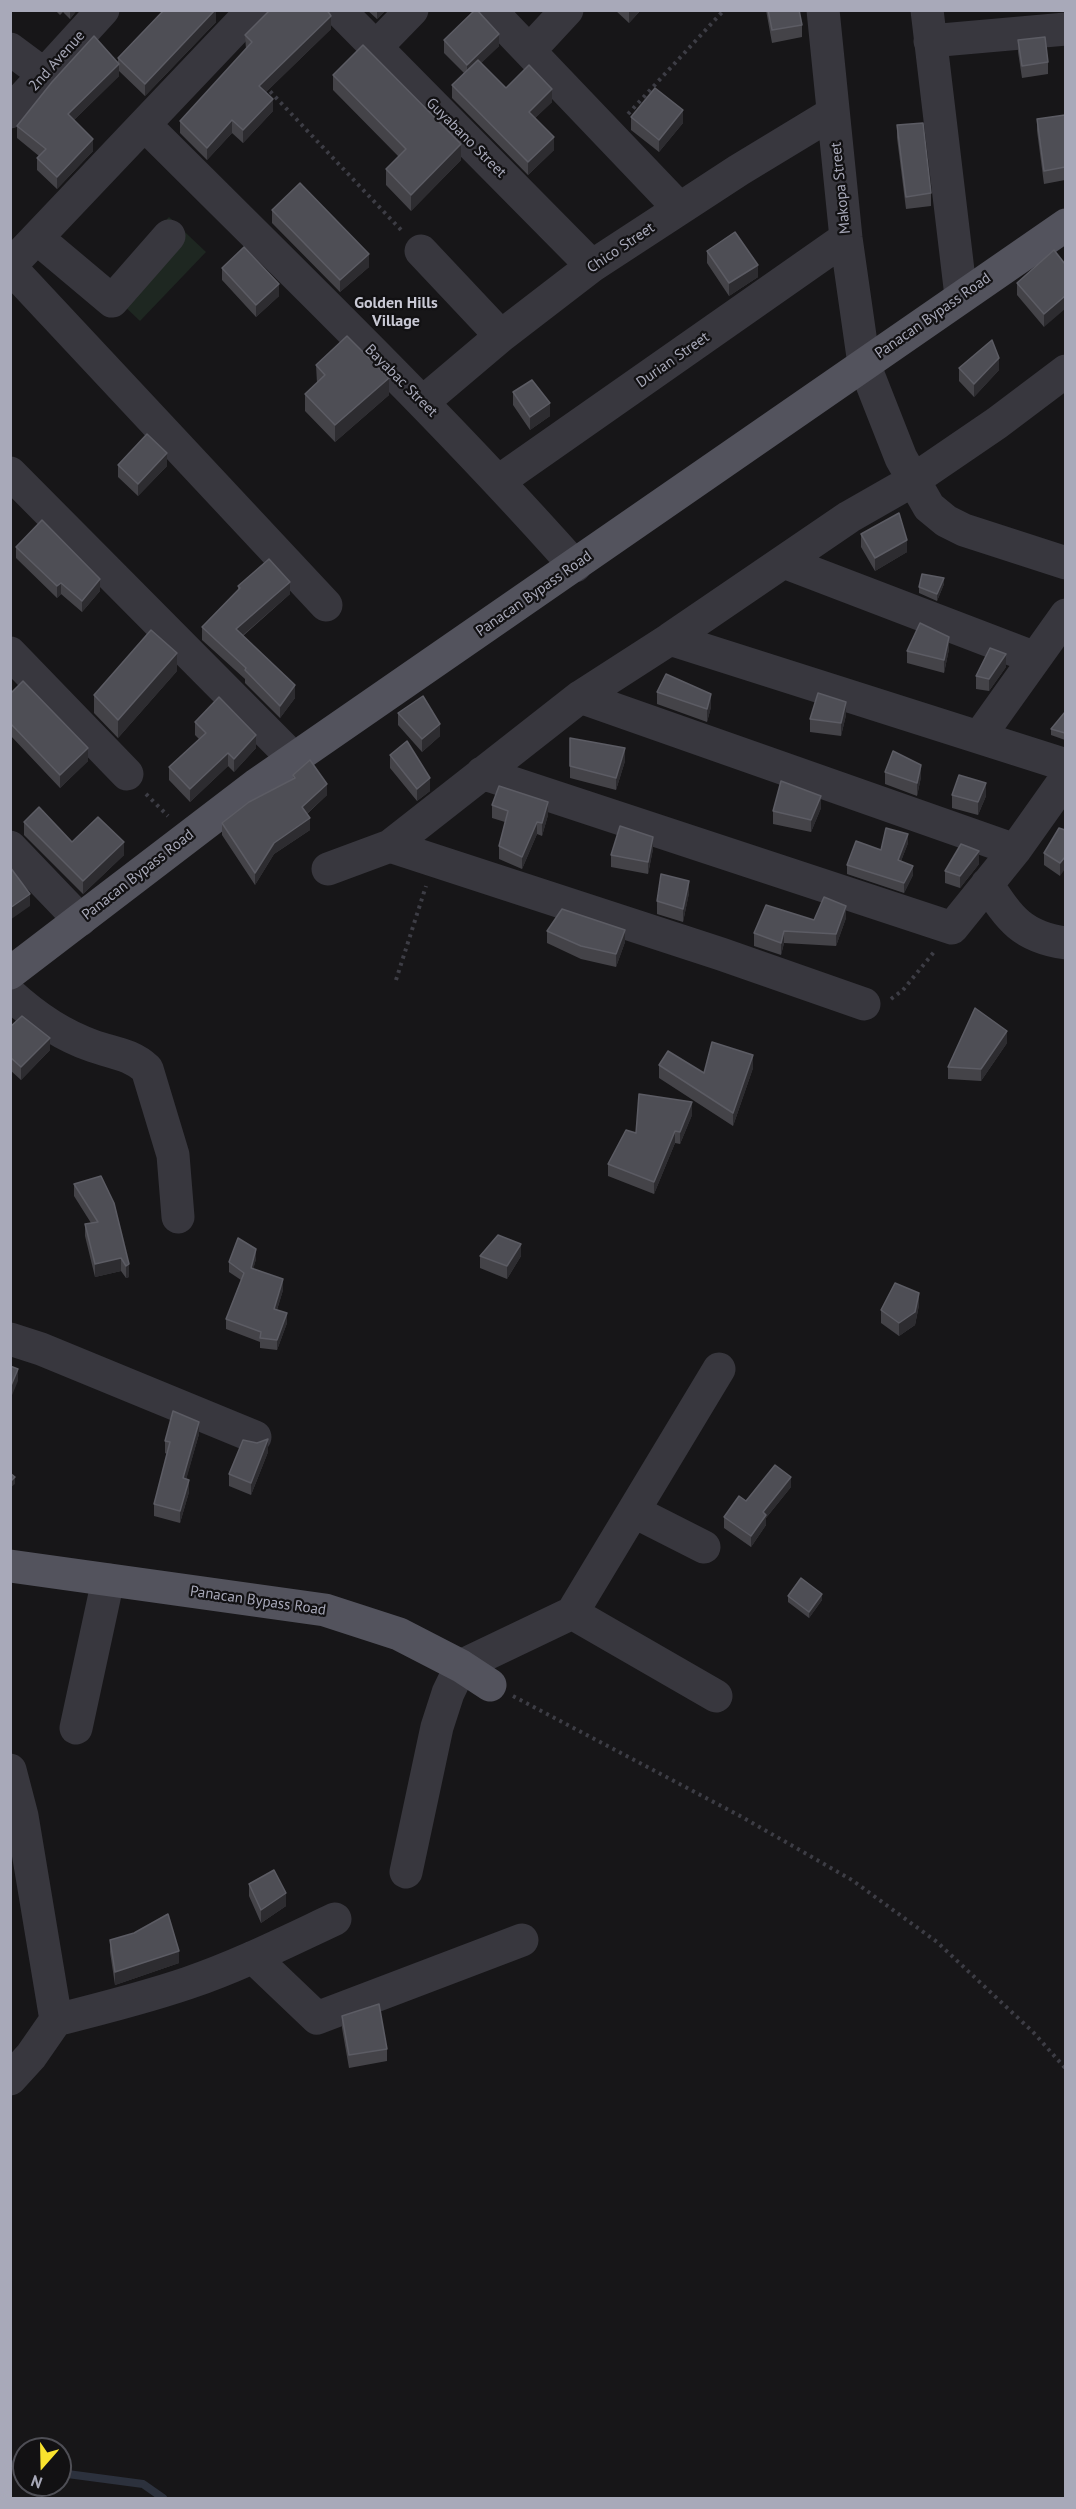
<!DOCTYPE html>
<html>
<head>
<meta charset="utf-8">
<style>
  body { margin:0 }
  #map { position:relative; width:1076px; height:2509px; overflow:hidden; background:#171618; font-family:"PT Sans",sans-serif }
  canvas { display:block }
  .frame { position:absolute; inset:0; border:12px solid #a8a9b9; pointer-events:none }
  .north { position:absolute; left:12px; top:2437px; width:60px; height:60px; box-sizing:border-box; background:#121113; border:2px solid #4e4e55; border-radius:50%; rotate:200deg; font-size:16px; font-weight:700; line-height:24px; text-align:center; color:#a8a9b9 }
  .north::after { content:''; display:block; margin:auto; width:21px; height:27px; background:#f9e32e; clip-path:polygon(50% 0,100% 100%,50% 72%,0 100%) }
</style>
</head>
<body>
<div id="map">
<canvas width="1076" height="2509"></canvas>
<div class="frame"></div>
<div class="north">N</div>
</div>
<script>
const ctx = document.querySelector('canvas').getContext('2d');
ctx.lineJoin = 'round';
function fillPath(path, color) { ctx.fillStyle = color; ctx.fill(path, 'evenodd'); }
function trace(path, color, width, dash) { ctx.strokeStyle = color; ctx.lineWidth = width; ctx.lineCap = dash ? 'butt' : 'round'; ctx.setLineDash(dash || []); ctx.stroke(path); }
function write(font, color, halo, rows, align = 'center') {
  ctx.font = font + ' "PT Sans",sans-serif'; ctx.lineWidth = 4.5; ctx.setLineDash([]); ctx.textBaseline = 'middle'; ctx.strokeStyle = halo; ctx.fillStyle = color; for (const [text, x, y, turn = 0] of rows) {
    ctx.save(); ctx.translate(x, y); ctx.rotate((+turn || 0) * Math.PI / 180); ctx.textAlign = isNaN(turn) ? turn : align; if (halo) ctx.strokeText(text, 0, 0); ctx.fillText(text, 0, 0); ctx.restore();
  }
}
const green = new Path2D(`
  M169 217 206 252 140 321 103 286Z`);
const stream = new Path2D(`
  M10 2464 24 2467
  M60 2473 143 2484 163 2498`);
const path = new Path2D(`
  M265 86 402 231
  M628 114 724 10
  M146 794 168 816
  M396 980 426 886
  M891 999 903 990 934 952
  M513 1696 742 1817 852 1880 937 1942 1033 2032 1066 2069`);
const minor = new Path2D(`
  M339 10 592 266
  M490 10 679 208
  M823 10 846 238 864 364 901 458 929 507 946 521 964 530 1066 563
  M927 10 961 296
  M930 41 1066 29
  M376 47 412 10
  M10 49 45 75
  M529 51 567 10
  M10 112 103 10
  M145 125C290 270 438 412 575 566
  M37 238 112 301 169 236
  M421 251 501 336
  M10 266 253 10
  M10 267 326 605
  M423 402 501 336 592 266 739 170 833 113
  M10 473 294 759
  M499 481 846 238
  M784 562 1035 658
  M670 639 1066 765
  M10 653 127 774
  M580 697 1015 850
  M979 737 1066 615
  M482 773 952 928 1015 850 1066 778
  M390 846 721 954 864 1004
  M10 847 80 920
  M328 869 390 846 580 697 670 639 849 517 912 481 997 423 1066 371
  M987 884C1010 919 1022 937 1066 943
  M10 994C34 1016 61 1035 93 1046 113 1053 131 1054 147 1069L173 1155 178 1217
  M10 1339 41 1349 255 1437
  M635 1512 704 1547
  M572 1613 716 1696
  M76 1728 108 1580
  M10 1770 22 1816 56 2020 31 2056 10 2079
  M406 1872 437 1727 448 1693 461 1666 572 1613 719 1369
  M253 1957 317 2018 522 1940
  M56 2020C100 2009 144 1998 188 1983 238 1966 286 1942 335 1919`);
const major = new Path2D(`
  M10 973 256 785 1066 225
  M10 1566 325 1610 399 1634 461 1666 490 1685`);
const wall = new Path2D(`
  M55 10H77L70 19 63 12 60 15Z
  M216 10V22L145 96 119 71V76L74 120 93 151 57 189 37 170V158L39 156 17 138V126L118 63V58Z
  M367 10H386L377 19Z
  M615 10H641L629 23Z
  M766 10H799L802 25V37L772 43Z
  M331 29 266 92 273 111 243 143 232 133 207 160 180 133V121L246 49 245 35Z
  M444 40 499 46 481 63 506 88 552 102 535 118 554 150 528 175 452 98V85L464 73 444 53Z
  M1018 40 1048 62V74L1022 78 1018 52Z
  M333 75 461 160 411 211 386 185V169L399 157 333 90Z
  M1065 115V180L1044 184 1037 131V119Z
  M631 117 683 123 659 152 631 130Z
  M897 125 931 193V206L906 209 897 138Z
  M272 210 369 267 340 292 272 223Z
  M707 251 758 277 729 296 707 263Z
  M1065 264 1044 327 1017 295V283Z
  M222 268 279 296 256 317 222 280Z
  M316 365 389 395 335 442 305 411V394L317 383Z
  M959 368 999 370 974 397 959 381Z
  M513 392 550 416 530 430 513 405Z
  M118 465 167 466 138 496 118 477Z
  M861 534 907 552 875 571 861 547Z
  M16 547 100 591 82 612 61 594 57 598 16 558Z
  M944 584 937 601 919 593V587Z
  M238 586 290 594 243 636 295 698 280 718 245 683V679L202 640V627L238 590Z
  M949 649 944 673 907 663V651Z
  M1006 667 989 691 976 689V676Z
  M177 671 118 738 94 713V695Z
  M657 692 711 707 707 722 657 704Z
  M10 694 88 761 60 788 10 735Z
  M1065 712V740L1051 735V729Z
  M398 713 440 736 422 752 398 725Z
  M846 715 841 736 810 732V719Z
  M195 722 256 748 234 772 228 766 190 802 169 780V767L199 739 195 735Z
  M570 738 625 761 616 790 570 778Z
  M390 755 430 791 417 801 390 768Z
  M885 772 921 777 917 796 885 784Z
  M293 775 327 795 307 814 310 830 274 854 255 885 222 835V823L293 779Z
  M952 795 986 796 978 815 952 808Z
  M492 805 548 815 542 836 537 834 522 869 499 859V846L505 822 492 818Z
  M821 808 811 832 773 824V811Z
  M24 822 72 842 124 855 83 894 24 835Z
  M1065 830 1060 876 1044 865V853Z
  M908 843 901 861 913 875 904 893 847 874V865L881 850Z
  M653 849 648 874 611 867V855Z
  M979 864 960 888 945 883V871Z
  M689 893 683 922 657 914V901Z
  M846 918 836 946 784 943 781 955 754 946V933L814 920Z
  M547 931 625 942 616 967 581 959 547 943Z
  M10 1027 50 1050 21 1080 10 1070Z
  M1007 1043 981 1081 948 1079V1067Z
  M659 1065 704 1073 753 1068 733 1126 659 1078Z
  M692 1115 680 1144 675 1143 654 1194 608 1176V1164L636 1133Z
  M101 1176 129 1277 126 1278 121 1271 95 1277 85 1236V1224L91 1223 74 1196V1184Z
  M480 1256H521L507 1279 480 1268Z
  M256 1259 253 1269 283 1290 277 1310 287 1323 277 1350 260 1348V1342L226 1329V1319L241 1280 229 1272V1262Z
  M919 1305 915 1325 899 1336 881 1323V1310Z
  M199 1434 186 1479 189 1492 180 1523 154 1516V1504L167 1454 165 1453V1441Z
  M268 1452 251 1495 229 1486V1474Z
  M791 1487 766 1518V1525L751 1547 724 1528V1517L746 1501Z
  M788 1596 822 1600 809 1618 788 1602Z
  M249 1884 286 1906 261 1923 249 1896Z
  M134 1933 179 1963 115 1985 110 1952V1940Z
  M342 2016 387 2049V2061L349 2068 342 2028Z`);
const shadedWall = new Path2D(`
  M70 10H77L70 19Z
  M215 10H216V22L145 96V84Z
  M377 10H386L377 19Z
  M629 10H641L629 23Z
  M331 16V29L259 99V86Z
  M499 34V46L467 77V65Z
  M119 64V76L68 126V114Z
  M552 89V102L529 124V112Z
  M273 99V111L243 143V130Z
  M683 110V123L659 152V140Z
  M232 120V133L207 160V148Z
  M554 137V150L528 175V162Z
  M93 139V151L57 189V177Z
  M461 144V160L411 211V195Z
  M369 254V267L340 292V280Z
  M758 265V277L729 296V283Z
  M279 284V296L256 317V305Z
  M1065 296V309L1044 327V314Z
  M999 358V370L974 397V384Z
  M389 378V395L335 442V425Z
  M550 403V416L530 430V417Z
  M167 453V466L138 496V484Z
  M907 540V552L875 571V558Z
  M944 578V584L937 601V594Z
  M100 579V591L82 612V601Z
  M290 582V594L236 641V629Z
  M61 583V594L57 598V586Z
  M949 637V649L944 673V660Z
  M177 653V671L118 738V720Z
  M1006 654V667L989 691V679Z
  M295 685V698L280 718V706Z
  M711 694V707L707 722V709Z
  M846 702V715L841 736V723Z
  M440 724V736L422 752V739Z
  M256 735V748L234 772V759Z
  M88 748V761L60 788V775Z
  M625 748V761L616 790V778Z
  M228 753V766L190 802V789Z
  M921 765V777L917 796V783Z
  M430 778V791L417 801V789Z
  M986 783V796L978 815V802Z
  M327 784V795L302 818V807Z
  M821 796V808L811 832V820Z
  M548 802V815L542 836V823Z
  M310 818V830L274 854 255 885V873L274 843Z
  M537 822V834L522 869V857Z
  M908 834V843L898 869V860Z
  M653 837V849L648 874V862Z
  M124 842V855L83 894V881Z
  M979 851V864L960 888V876Z
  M1065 857V869L1060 876V863Z
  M913 866V875L904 893V883Z
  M689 881V893L683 922V909Z
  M30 894V906L10 920V908Z
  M846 906V918L836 946V934Z
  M625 930V942L616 967V954Z
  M784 931V943L781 955V943Z
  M1007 1031V1043L981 1081V1069Z
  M50 1038V1050L21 1080V1067Z
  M753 1055V1068L733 1126V1113Z
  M692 1102V1115L680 1144V1132Z
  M675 1131V1143L654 1194V1182Z
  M521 1244V1256L507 1279V1266Z
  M256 1249V1259L251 1278V1268Z
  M121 1258V1271L95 1277V1264Z
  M129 1264V1277L126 1278V1266Z
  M283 1279V1290L274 1319V1309Z
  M919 1293V1305L915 1325 899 1336V1323Z
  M287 1313V1323L277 1350V1340Z
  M18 1369V1381L10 1400V1388Z
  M199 1422V1434L183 1491V1478Z
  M268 1439V1452L251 1495V1483Z
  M15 1477V1484L10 1488V1482Z
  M791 1477V1487L766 1518V1525L751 1547V1536L763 1512Z
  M189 1480V1492L180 1523V1511Z
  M822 1594V1600L809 1618V1612Z
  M286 1893V1906L261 1923V1910Z
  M179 1951V1963L115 1985V1972Z`);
const building = new Path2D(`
  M164 10H215L145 84 118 58Z
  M270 10H327L331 16 259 86 273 99 243 130 232 120 207 148 180 121 252 42 245 35Z
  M475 10H477L499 34 467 65 444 40Z
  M768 10H799L802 25 772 30Z
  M94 36 119 64 68 114 93 139 57 177 37 158 46 149 17 126 52 82Z
  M1045 37 1048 62 1022 66 1018 40Z
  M363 45 461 144 411 195 386 169 406 149 333 75Z
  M478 60 506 88 529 65 552 89 529 112 554 137 528 162 452 85Z
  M655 88 683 110 659 140 631 117Z
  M1065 115V167L1044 171 1037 119Z
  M923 123 931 193 906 197 897 125Z
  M300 183 369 254 340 280 272 210Z
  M735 232 758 265 729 283 707 251Z
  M244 247 279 284 256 305 222 268Z
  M1054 250 1065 264V296L1044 314 1017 283Z
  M347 336 389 378 335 425 305 394 325 375 316 365Z
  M992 340 999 358 974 384 959 368Z
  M532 380 550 403 530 417 513 392Z
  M147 434 167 453 138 484 118 465Z
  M899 513 907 540 875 558 861 534Z
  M42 520 100 579 82 601 61 583 57 586 16 547Z
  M269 559 290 582 236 629 295 685 280 706 245 670 246 668 202 627 240 588 238 586Z
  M922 574 944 578 937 594 919 587Z
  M920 623 949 637 944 660 907 651Z
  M151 630 177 653 118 720 94 695Z
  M990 648 1006 654 989 679 976 676Z
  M666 674 711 694 707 709 657 692Z
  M23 681 88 748 60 775 10 723V694Z
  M818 693 846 702 841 723 810 719Z
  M423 696 440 724 422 739 398 713Z
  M219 697 256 735 234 759 228 753 190 789 169 767 206 733 195 722Z
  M1065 712V733L1051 729Z
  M570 738 625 748 616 778 570 766Z
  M407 741 430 778 417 789 390 755Z
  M893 751 921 765 917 783 885 772Z
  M310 760 327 784 302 807 310 818 274 843 255 873 222 823 249 802 295 778 293 775Z
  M959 775 986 783 978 802 952 795Z
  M781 781 821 796 811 820 773 811Z
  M499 786 548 802 542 823 537 822 522 857 499 846 508 811 492 805Z
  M39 807 72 842 98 817 124 842 83 881 24 822Z
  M620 826 653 837 648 862 611 855Z
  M886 828 908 834 898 860 913 866 904 883 847 865 856 841 881 850Z
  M1059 828 1065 830V857L1060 863 1044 853Z
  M961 844 979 851 960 876 945 871Z
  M10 867 30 894 10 908Z
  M661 874 689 881 683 909 657 901Z
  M824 897 846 906 836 934 784 931 781 943 754 933 766 905 814 920Z
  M562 909 625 930 616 954 581 946 547 931Z
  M975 1008 1007 1031 981 1069 948 1067Z
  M22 1016 50 1038 21 1067 10 1057V1027Z
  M712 1042 753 1055 733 1113 659 1065 668 1051 704 1073Z
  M639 1094 692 1102 680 1132 675 1131 654 1182 608 1164 626 1130 636 1133Z
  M101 1176 114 1203 129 1264 126 1266 121 1258 95 1264 85 1224 98 1222 74 1184Z
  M498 1235 521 1244 507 1266 480 1256Z
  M238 1238 256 1249 251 1268 283 1279 274 1309 287 1313 277 1340 260 1338 261 1332 226 1319 244 1273 229 1262Z
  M895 1283 919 1293 915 1312 899 1323 881 1310Z
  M10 1366 18 1369 10 1388Z
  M173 1411 199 1422 183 1478 189 1480 180 1511 154 1504 170 1442 165 1441Z
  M268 1439 251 1483 229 1474 243 1440 257 1443Z
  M775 1465 791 1477 763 1512 766 1515 751 1536 724 1517 739 1496 746 1501Z
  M10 1473 15 1477 10 1482Z
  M801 1578 822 1594 809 1612 788 1596Z
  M274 1870 286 1893 261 1910 249 1884Z
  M168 1914 179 1951 115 1972 110 1940 134 1933Z
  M379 2004 387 2049 349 2055 342 2016Z`);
const streetNames = [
  ["2nd Avenue",57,61,-48],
  ["Guyabano Street",466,138,45],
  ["Makopa Street",841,188,-96],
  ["Chico Street",621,248,-34],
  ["Panacan Bypass Road",933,316,-35],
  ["Durian Street",673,360,-35],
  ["Bayabac Street",401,381,45],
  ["Panacan Bypass Road",534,594,-35],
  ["Panacan Bypass Road",138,875,-38],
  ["Panacan Bypass Road",258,1601,8]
];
const neighbourhoodNames = [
  ["Golden Hills",396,303],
  ["Village",396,321]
];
fillPath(green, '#1e2721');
trace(stream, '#2c313d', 8);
trace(path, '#3d3d45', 4, [3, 4.5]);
trace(minor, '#38373e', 33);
trace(major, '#53535d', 33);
fillPath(wall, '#444348');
fillPath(shadedWall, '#2d2c30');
fillPath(building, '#4e4e55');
trace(building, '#5c5c64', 1.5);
write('15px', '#a8a9b9', '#121113', streetNames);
write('bold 16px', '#c9c9d5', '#121113', neighbourhoodNames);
</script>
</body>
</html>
